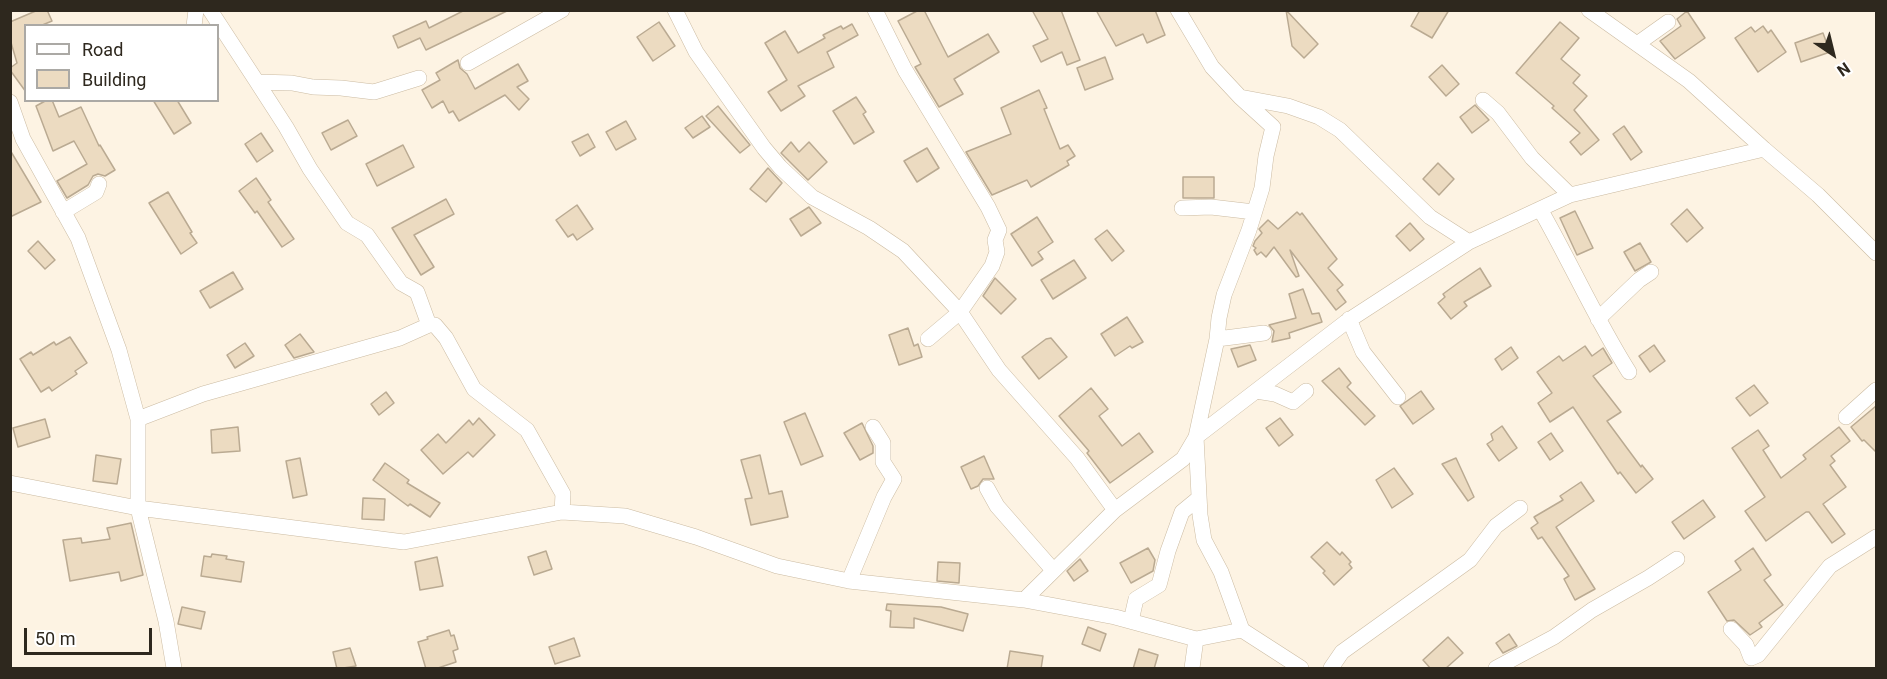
<!DOCTYPE html>
<html>
<head>
<meta charset="utf-8">
<style>
  body { margin:0 }
  #map { position:relative; width:1887px; height:679px; overflow:hidden; background:#fdf3e3; font-family:Roboto,sans-serif }
  canvas { display:block }
  .frame { position:absolute; inset:0; border:12px solid #2e281e; pointer-events:none }
  .legend { position:absolute; left:24px; top:24px; width:195px; height:78px; box-sizing:border-box; background:#fff; border:2px solid #aba9a5; margin:0; padding:8px 10px; list-style:none; font-size:18px; color:#2e281e }
  .legend li { display:flex; align-items:center; gap:12px; height:30px }
  .legend b { width:30px; border:2px solid #aba9a5 }
  .north { position:absolute; left:1803px; top:24px; width:60px; height:60px; -webkit-text-stroke:4px #fff; paint-order:stroke; rotate:145deg; font-size:16px; font-weight:700; line-height:24px; text-align:center; color:#2e281e }
  .north::after { content:''; display:block; margin:auto; width:21px; height:27px; background:#2e281e; clip-path:polygon(50% 0,100% 100%,50% 72%,0 100%) }
  .scale { position:absolute; left:24px; top:628px; width:128px; height:27px; box-sizing:border-box; border:3px solid #2e281e; border-top:0; padding-left:8px; font-size:18px; line-height:21px; white-space:nowrap; color:#2e281e; -webkit-text-stroke:4px #fff; paint-order:stroke }
</style>
</head>
<body>
<div id="map">
<canvas width="1887" height="679"></canvas>
<div class="frame"></div>
<ul class="legend">
<li><b style="height:8px;background:#fff"></b>Road</li>
<li><b style="height:16px;background:#ecdbc1"></b>Building</li>
</ul>
<div class="north">N</div>
<div class="scale">50 m</div>
</div>
<script>
const ctx = document.querySelector('canvas').getContext('2d');
ctx.lineJoin = 'round';
function fillPath(path, color) { ctx.fillStyle = color; ctx.fill(path, 'evenodd'); }
function trace(path, color, width, dash) { ctx.strokeStyle = color; ctx.lineWidth = width; ctx.lineCap = dash ? 'butt' : 'round'; ctx.setLineDash(dash || []); ctx.stroke(path); }
const building = new Path2D(`
  M38 10H47L52 21 40 26H26V92L10 70V68L17 63 10 39V22Z
  M465 10H509L426 50 420 38 398 48 393 36 426 21 429 28Z
  M919 10H924L948 57 988 34 999 52 954 79 963 94 939 107 915 67 921 64 898 21Z
  M1032 10H1061L1080 60 1067 65 1062 52 1041 62 1033 46 1048 39Z
  M1096 10H1155L1165 35 1147 43 1143 34 1116 46Z
  M1286 10 1318 44 1304 58 1292 46Z
  M1420 10H1449L1432 38 1411 26Z
  M1687 11 1705 38 1675 59 1660 41 1681 26 1677 19Z
  M659 22 675 46 653 61 637 37Z
  M1560 22 1579 38 1561 59 1580 75 1573 83 1587 96 1574 110 1599 140 1581 155 1570 142 1580 133 1552 108 1554 106 1516 73Z
  M852 24 858 35 827 52 834 67 798 86 805 96 781 111 768 92 787 80 765 43 785 31 798 53 825 38 823 35 841 26 843 29Z
  M1763 26 1768 33 1771 30 1786 52 1758 72 1735 38 1751 27 1755 32Z
  M1823 33 1830 52 1801 62 1795 43Z
  M1105 57 1113 79 1085 90 1077 68Z
  M458 60 460 68 467 74 475 89 518 64 528 81 517 87 529 99 519 110 505 95 459 121 453 111 449 113 443 101 432 108 422 90 440 80 436 73Z
  M1442 65 1459 84 1446 96 1429 77Z
  M1039 90 1047 108 1044 109 1060 149 1068 145 1075 156 1067 161 1069 165 1031 187 1027 180 992 195 966 152 1011 134 1001 108Z
  M856 97 866 112 863 114 874 132 854 144 833 111Z
  M47 100H52L59 117 81 107 99 146 100 145 115 170 105 176 98 174 93 176 88 185 67 198 57 181 87 164 74 141 53 151 36 106Z
  M153 100H177L191 123 174 134Z
  M1475 105 1489 120 1472 133 1460 117Z
  M718 106 750 145 740 153 706 116Z
  M702 116 710 127 693 138 685 128Z
  M348 120 357 136 331 150 322 133Z
  M626 121 636 139 616 150 606 132Z
  M1624 126 1642 152 1631 160 1613 134Z
  M261 133 273 151 257 162 245 144Z
  M588 134 595 147 580 156 572 142Z
  M791 142 799 152 809 142 827 162 808 180 781 153Z
  M403 145 414 167 377 186 366 164Z
  M927 148 939 168 917 182 904 161Z
  M10 150 41 202 10 217Z
  M1438 163 1454 179 1439 195 1423 179Z
  M768 168 782 183 766 202 750 189Z
  M1183 177H1214V198H1183Z
  M256 178 271 200 268 202 294 239 282 247 257 211 255 213 239 191Z
  M168 192 192 232 190 233 197 243 181 254 149 203Z
  M446 199 454 214 414 235 434 267 421 275 392 228Z
  M577 205 593 229 577 240 573 234 568 237 556 220Z
  M809 207 821 223 801 236 790 219Z
  M1687 209 1703 228 1687 242 1671 224Z
  M1575 211 1593 248 1577 255 1560 218Z
  M1297 212 1300 215 1302 213 1337 259 1328 268 1343 285 1337 290 1346 302 1336 310 1290 250 1299 276 1296 277 1274 247 1266 257 1261 252 1257 255 1254 250 1256 248 1253 246 1255 241 1262 233 1259 229 1268 220 1278 229Z
  M1037 217 1053 242 1038 252 1043 259 1032 266 1011 234Z
  M1410 223 1424 239 1410 251 1396 236Z
  M1107 230 1124 251 1112 261 1095 239Z
  M38 241 55 260 45 269 28 251Z
  M1640 243 1651 262 1635 271 1624 252Z
  M1074 260 1086 278 1053 299 1041 280Z
  M1480 268 1491 286 1464 302 1467 306 1451 319 1438 303 1445 297 1443 294 1458 283Z
  M233 272 243 289 210 308 200 291Z
  M995 278 1016 299 1001 314 983 296Z
  M1303 289 1312 314 1319 313 1322 322 1289 333 1290 338 1272 342 1274 331 1269 325 1296 318 1289 294Z
  M1127 317 1143 342 1132 348 1130 346 1115 356 1101 334Z
  M908 328 914 346 918 344 922 357 899 365 889 335Z
  M300 334 314 352 294 358 285 345Z
  M70 337 87 363 75 371 77 374 52 391 49 387 41 392 20 359 31 352 33 355 54 342 56 345Z
  M1051 338 1067 357 1039 379 1022 357 1046 339Z
  M245 343 254 356 235 368 227 355Z
  M1250 345 1256 360 1238 367 1231 349Z
  M1654 345 1665 361 1650 372 1639 356Z
  M1585 346 1592 356 1603 348 1612 363 1593 376 1621 412 1607 421 1641 467 1642 465 1653 479 1636 493 1620 472 1618 474 1573 407 1550 422 1538 403 1552 393 1537 372 1559 356 1563 361Z
  M1511 347 1518 358 1502 370 1495 359Z
  M1339 368 1351 383 1347 387 1375 416 1365 425 1322 381Z
  M1754 385 1768 403 1750 416 1736 398Z
  M1091 388 1108 409 1099 416 1122 446 1139 433 1153 452 1110 483 1087 453 1089 451 1059 416Z
  M1421 391 1434 409 1413 424 1400 406Z
  M386 392 394 403 379 415 371 404Z
  M1876 406V452L1864 440 1862 441 1851 427Z
  M805 413 823 456 801 465 784 422Z
  M479 418 495 435 473 457 468 452 443 474 421 450 438 434 446 443 469 420 473 425Z
  M1280 418 1293 435 1279 446 1266 428Z
  M45 419 50 437 18 447 13 428Z
  M862 423 873 446V453L860 460 844 433Z
  M1502 426 1517 448 1499 461 1487 444 1493 440 1491 434Z
  M238 427 240 451 212 453 211 430Z
  M1839 427 1850 441 1831 456 1835 461 1830 465 1846 487 1823 504 1845 534 1832 543 1809 512H1806L1766 541 1745 511 1765 497 1732 448 1758 430 1769 446 1763 450 1781 478 1806 459 1803 455Z
  M1551 433 1563 451 1550 460 1538 442Z
  M96 455 121 459 117 484 93 481Z
  M760 455 769 494 782 491 788 517 751 525 745 499 752 498 741 460Z
  M984 456 994 479H983L978 486 971 489 961 467Z
  M300 458 307 495 293 498 286 461Z
  M1456 458 1474 497 1468 501 1442 464Z
  M385 463 409 480 407 483 440 503 430 517 410 504 408 506 373 480Z
  M1394 468 1413 494 1392 508 1376 480Z
  M1581 482 1594 501 1556 527 1595 589 1575 600 1564 579 1569 576 1542 537 1538 539 1531 528 1538 523 1534 517 1563 500 1560 496Z
  M363 498 385 499 384 520 362 519Z
  M1703 500 1715 517 1684 539 1672 522Z
  M131 523 143 575 121 581 119 572 70 581 63 540 81 538 82 543 110 539 107 528Z
  M1327 542 1340 555 1342 552 1351 562 1349 564 1352 568 1334 585 1323 573 1325 571 1311 557Z
  M1148 548 1155 560 1153 571 1131 583 1120 563Z
  M1753 548 1771 575 1764 580 1783 605 1759 623 1762 627 1750 635 1734 620 1727 621 1708 592 1741 570 1735 561Z
  M546 551 552 569 534 575 528 557Z
  M212 554 227 556 226 559 244 562 241 582 201 576 204 556 211 557Z
  M437 557 443 586 420 590 415 562Z
  M1080 559 1088 571 1074 581 1067 571Z
  M938 562 960 563 959 583 937 581Z
  M887 604 941 607 968 614 963 631 914 618V628L890 627 891 611 886 610Z
  M182 607 205 612 201 629 178 624Z
  M1088 627 1106 634 1100 651 1082 644Z
  M449 630 451 636 454 635 458 649 453 651 456 662 435 669H426L418 642 428 639 427 637Z
  M1509 634 1517 646 1503 653 1496 643Z
  M1448 637 1463 653 1445 669H1431L1423 660Z
  M574 638 580 656 555 664 549 647Z
  M350 648 356 666 337 669 333 652Z
  M1139 649 1158 655 1154 669H1133Z
  M1010 651 1043 656 1041 669H1007Z`);
const street = new Path2D(`
  M210 10 257 82 292 83 313 87 341 88 374 92 419 78
  M675 10 696 52 764 148 780 167 812 197 869 228 903 251 960 312 999 370 1077 458 1115 510
  M875 10 905 70 988 207 999 230 995 240 997 252 992 266 960 312 928 339
  M1178 10 1212 67 1240 97 1273 127 1266 156 1262 188 1249 230 1224 295 1219 318 1217 339 1196 437 1200 515 1204 540 1221 572 1242 630
  M1589 10 1689 81 1764 149 1818 195 1876 253
  M194 26 196 10
  M1637 44 1668 22
  M468 63 562 10
  M257 82 286 127 310 169 347 223 367 235 401 283 417 292 429 325
  M1240 97 1288 106 1319 117 1340 130 1430 217 1469 242
  M1483 100 1498 113 1532 158 1570 195
  M10 102 23 139 78 238 119 350 138 419V508L166 621 174 668
  M1182 208 1211 207 1254 212
  M1540 209C1571 263 1596 320 1629 372
  M63 212 96 192 99 184
  M1349 319 1363 352 1398 397
  M1598 319 1639 280 1651 272
  M1217 339 1264 333
  M1256 391 1275 394 1293 402 1306 391
  M1846 417 1876 390
  M138 419 203 394 400 338 429 325H435L446 338 474 389 527 430 563 494 562 512
  M10 483 138 508 404 542 562 512 625 516 696 537 777 566 849 581 1024 600 1115 617 1196 639 1242 630 1301 668
  M987 488 997 506 1053 570
  M849 581 884 497 894 479 883 462V443L873 427
  M1024 600 1115 510 1183 459 1196 437 1346 322 1469 242 1570 195 1764 149
  M1131 621 1136 599 1159 585 1168 551 1182 512 1199 498
  M1731 629 1746 645 1751 658 1758 655 1830 566 1876 537
  M1192 668 1196 639
  M1331 668 1342 652 1470 560 1496 526 1520 508
  M1496 668 1554 637 1592 610 1648 578 1677 559`);
fillPath(building, '#ecdbc1');
trace(building, '#baaa92', 1.5);
trace(street, '#cbbba2', 16);
trace(street, '#fff', 15);
</script>
</body>
</html>
